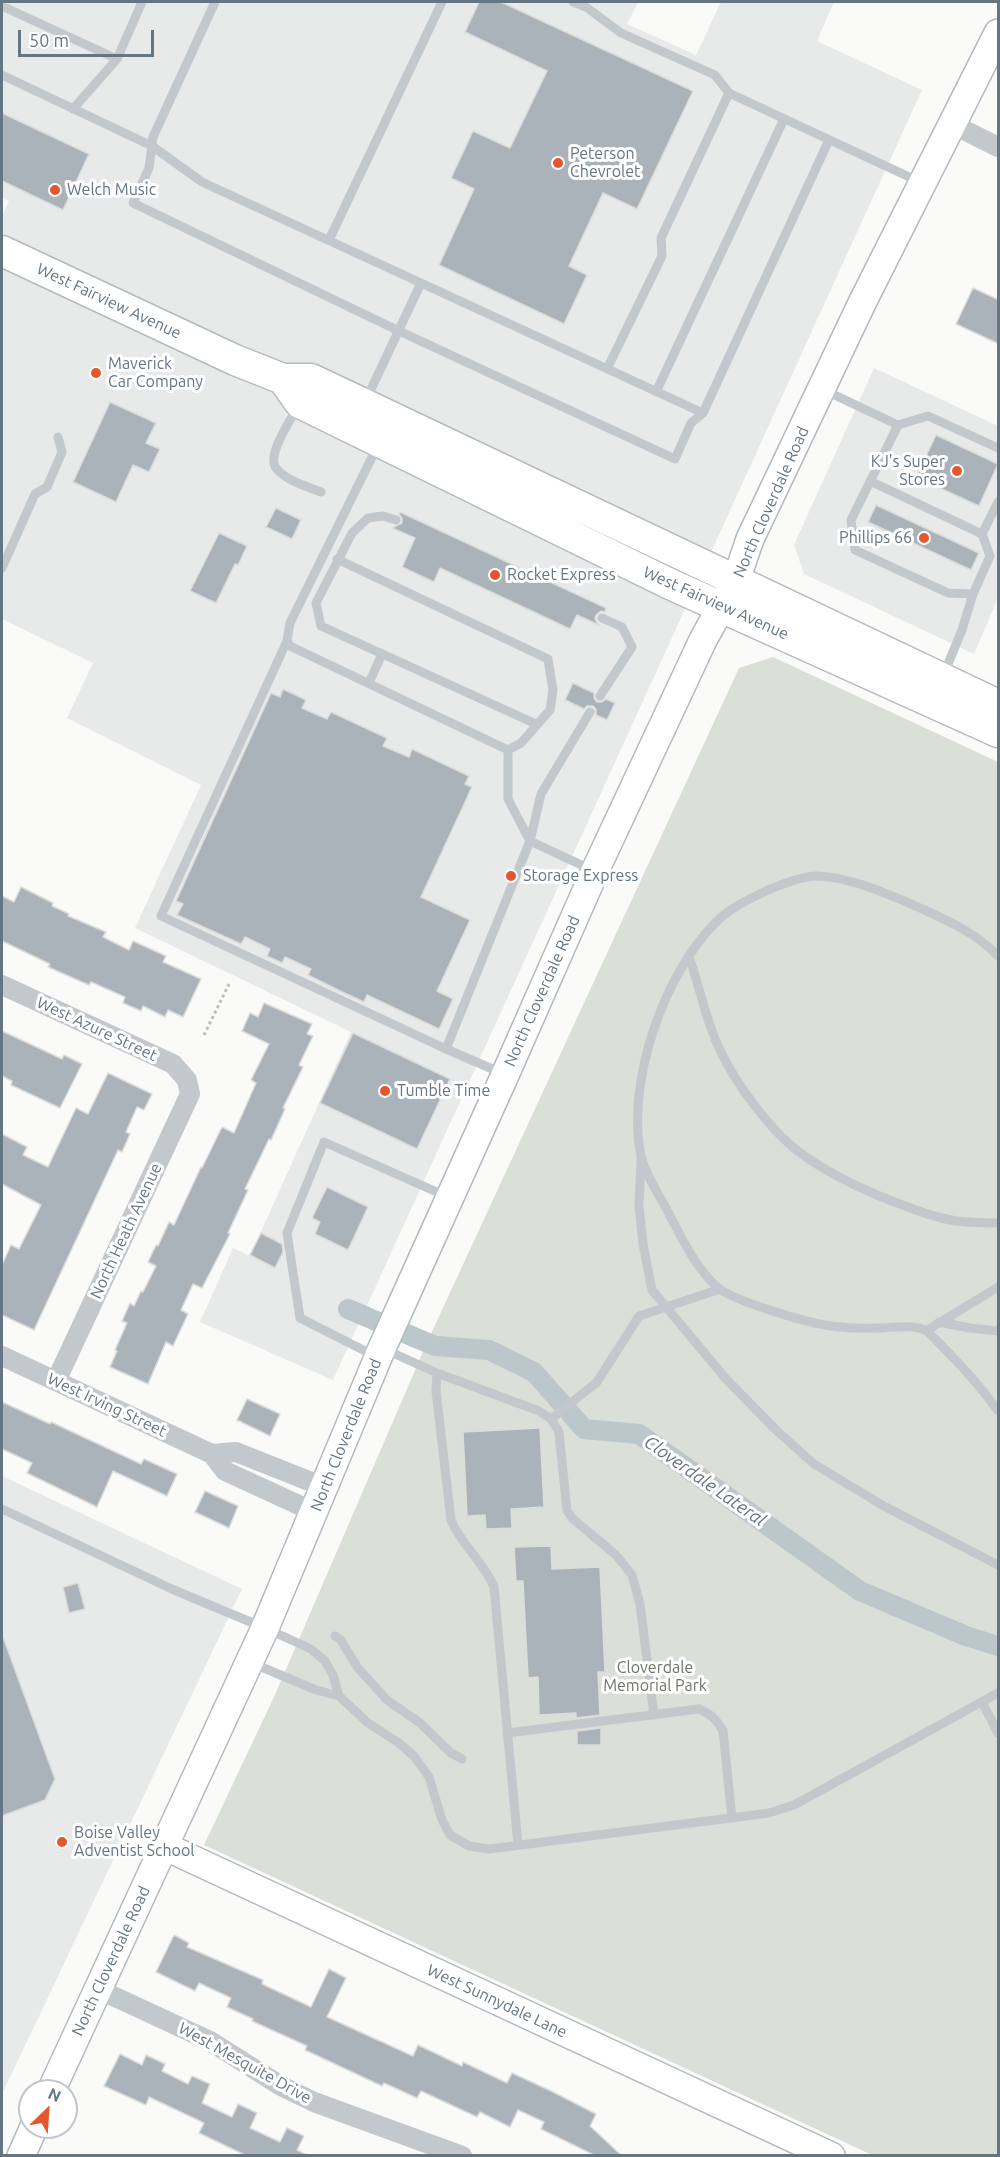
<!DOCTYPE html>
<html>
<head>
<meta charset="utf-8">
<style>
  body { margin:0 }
  #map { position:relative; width:1000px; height:2157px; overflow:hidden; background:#fafaf8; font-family:Ubuntu,sans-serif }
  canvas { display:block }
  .frame { position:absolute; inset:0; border:3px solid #657683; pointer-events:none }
  .north { position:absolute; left:18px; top:2079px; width:60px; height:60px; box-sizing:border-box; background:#fff; border:2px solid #c1c8cd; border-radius:50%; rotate:25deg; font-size:16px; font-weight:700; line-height:24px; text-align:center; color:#657683 }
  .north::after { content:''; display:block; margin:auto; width:21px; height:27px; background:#e4572e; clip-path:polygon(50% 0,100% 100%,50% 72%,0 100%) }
  .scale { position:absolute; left:18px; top:30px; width:136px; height:27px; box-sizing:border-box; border:3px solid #657683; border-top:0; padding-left:8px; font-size:18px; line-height:21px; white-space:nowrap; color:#657683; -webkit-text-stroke:4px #fff; paint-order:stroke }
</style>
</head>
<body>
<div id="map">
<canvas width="1000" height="2157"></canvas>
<div class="frame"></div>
<div class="north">N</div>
<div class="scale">50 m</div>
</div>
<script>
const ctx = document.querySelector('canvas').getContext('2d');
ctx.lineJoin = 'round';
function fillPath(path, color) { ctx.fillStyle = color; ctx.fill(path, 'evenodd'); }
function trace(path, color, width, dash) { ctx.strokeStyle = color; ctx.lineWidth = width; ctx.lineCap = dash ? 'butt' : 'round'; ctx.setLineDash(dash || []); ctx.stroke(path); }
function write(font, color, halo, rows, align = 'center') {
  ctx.font = font + ' Ubuntu,sans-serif'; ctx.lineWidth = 6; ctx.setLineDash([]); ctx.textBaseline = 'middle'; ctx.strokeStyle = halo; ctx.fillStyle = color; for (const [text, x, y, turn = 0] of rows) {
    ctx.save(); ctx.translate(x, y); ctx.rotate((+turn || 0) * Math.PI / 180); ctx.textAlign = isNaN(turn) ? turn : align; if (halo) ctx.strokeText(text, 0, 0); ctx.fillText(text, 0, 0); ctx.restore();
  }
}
const built = new Path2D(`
  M2 2H638L627 24 696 55 721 2H834L817 41 922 90 333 1380 200 1322 233 1248 250 1256 351 1032 135 928 201 785 67 718 93 663 2 619V217L9 201 2 197Z
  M874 368 998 426V598L974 654 804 574 794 545Z
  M2 1476 242 1589 2 2094Z`);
const green = new Path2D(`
  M773 657 998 762V2155H872L204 1845 274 1697 429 1338 739 668Z`);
const canal = new Path2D(`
  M348 1309 435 1346 489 1350 534 1372 584 1429 639 1434 860 1591 966 1636 998 1646`);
const building = new Path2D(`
  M479 2H501L693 91 637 209 603 193 569 266 587 275 564 324 439 265 474 189 451 178 473 131 510 148 547 71 465 32Z
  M2 113 89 154 63 210 2 181Z
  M973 288 999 300V344L956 324Z
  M110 402 156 423 146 443 160 449 149 472 133 465 116 502 73 482Z
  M936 435 998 464 979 506 916 477Z
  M876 505 979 553 971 570 868 522Z
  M276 508 301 520 292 539 266 527Z
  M400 512 606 608 605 612 601 611 596 615 595 619 599 625 577 615 570 629 440 568 434 582 402 567 415 538 392 528 402 523V518L399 514Z
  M219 533 247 546 238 565 235 564 216 603 190 591Z
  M573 683 594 693V698L597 702H602L606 699 615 703 607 720 596 715V709L593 706H587L584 709 565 700Z
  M283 689 306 700 302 708 327 719 331 712 387 738 383 746 409 757 412 749 469 776 465 784 472 787 421 897 470 920 437 991 453 999 439 1029 367 995 364 1002 340 991 308 975 311 969 285 957 282 963 267 956 270 949 245 937 241 944 177 915 183 904 176 901 271 693 280 697Z
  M21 887 53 903 52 906 69 914 68 916 106 932 103 937 129 950 133 941 166 956 163 962 201 979 183 1017 168 1010 165 1017 143 1006 141 1011 123 1003 125 997 91 982 89 985 48 967 50 964 2 941V896L14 902Z
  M264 1003 312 1024 307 1034 313 1036 299 1065 303 1067 283 1108 285 1109 271 1140 269 1139 245 1189 248 1190 228 1233 230 1234 202 1288 193 1284 181 1310 188 1314 173 1346 166 1342 148 1384 110 1367 117 1351 115 1350 127 1323 122 1321 130 1303 134 1306 141 1291 143 1292 156 1266 148 1262 156 1245 158 1246 169 1222 174 1225 201 1167 202 1168 222 1127 234 1133 256 1083 251 1080 269 1044 242 1031 250 1013 258 1017Z
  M2 1031 62 1059 64 1055 82 1064 60 1108 11 1085 12 1081 2 1076Z
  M353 1033 450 1079 417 1149 320 1103Z
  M108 1073 152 1094 144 1110 137 1107 126 1132 130 1134 122 1152 118 1150 34 1330 2 1315V1265L11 1245 19 1249 41 1205 2 1184V1134L27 1147 23 1155 48 1167 76 1108 88 1114Z
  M327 1187 368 1207 348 1250 315 1234 320 1222 312 1218Z
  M261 1233 282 1244 283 1252 275 1268 250 1255Z
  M247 1399 280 1414 270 1436 237 1420Z
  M2 1402 50 1424 51 1422 141 1464 144 1459 177 1474 167 1496 113 1471 97 1507 27 1473 32 1463 2 1449Z
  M540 1428 544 1507 511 1509 512 1528 486 1529 485 1515 467 1516 463 1432Z
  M205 1491 238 1506 229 1528 195 1512Z
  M551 1546 552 1569 600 1567 605 1672H598L600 1715 576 1718V1713L539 1715 538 1677 528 1678 523 1581H516L514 1547Z
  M78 1583 85 1609 69 1613 63 1587Z
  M2 1637H3L55 1779 45 1800 2 1816Z
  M601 1728V1745H577V1731Z
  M174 1935 189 1943 187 1947 263 1980 262 1984 311 2007 329 1969 346 1978 327 2017 413 2056 418 2045 462 2066 463 2062 507 2083 512 2073 551 2091 596 2114 590 2126 622 2156H596L541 2129 544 2122 518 2110 510 2127 480 2112 477 2117 421 2091 417 2098 384 2083 382 2086 305 2050 307 2046 252 2021 253 2019 227 2007 231 1998 199 1983 195 1991 156 1972Z
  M120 2054 142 2065 146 2055 165 2064 162 2071 188 2084 192 2076 210 2084 202 2103 232 2117 238 2104 257 2113 250 2128 280 2142 287 2128 304 2136 297 2150 309 2156H247L199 2133 204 2123 149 2097 146 2105 104 2086Z`);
const path = new Path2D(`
  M204 1035 229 984`);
const lane = new Path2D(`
  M215 2 153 137 149 168 133 203 399 331 675 459 691 423 703 413 829 140
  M573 2 586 7 621 33 715 75 729 93 920 182
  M4 7 117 59
  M2 75 152 146 202 182 703 413
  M73 109 117 59 142 2
  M329 240 442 2
  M607 369 662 256 661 238 729 93
  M824 390 898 425 928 416 998 448
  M656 392 784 119
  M366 400 421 283
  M299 405C292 418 266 455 276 468 286 481 307 486 321 492
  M898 425 851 520 855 550 948 593 973 594 990 556 982 534 998 502
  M378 445 290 623 287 641 290 646 508 750V799L530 841
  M870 481 982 534
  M396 520 383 516 368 518 352 533 316 603 321 626 536 724
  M337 559 548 659 553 690 550 710 521 743 508 750
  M2 568 35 494 47 487 62 452 58 437
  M287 641 161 916 446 1049
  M943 676 962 630 973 594
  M369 683 382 654
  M600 696 632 647 622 627 602 618
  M530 841 541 794 590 712
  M998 956C977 933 946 920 918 907 890 895 850 877 818 876 802 876 783 884 768 890 749 899 730 908 715 923 663 976 626 1083 641 1156 644 1171 658 1194 666 1208 680 1235 695 1267 717 1287 733 1301 808 1323 831 1326 846 1328 863 1329 878 1328 893 1328 911 1324 925 1330 930 1333 936 1340 940 1344 961 1365 981 1387 998 1411
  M689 957C700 987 705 1018 719 1048 735 1083 771 1132 803 1155 830 1174 861 1189 892 1201 913 1209 935 1218 957 1221 971 1223 985 1223 998 1223
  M504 1074 446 1049 530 841 592 870
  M641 1160 639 1206 643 1244 652 1290 726 1379 776 1430 814 1464 882 1505 998 1565
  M939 1322 970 1328 998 1331
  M926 1331 998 1287
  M384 1349 437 1373 436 1391 451 1520C461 1545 484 1562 494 1587L518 1845
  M377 1357 300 1318 287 1233 324 1142 448 1197
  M437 1373 539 1411 551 1419 559 1432 567 1511 573 1519 616 1555 632 1575 640 1604 654 1715
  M551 1419 597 1382 639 1316 720 1289
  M2 1509 174 1590 265 1628 311 1649 325 1661 333 1675 339 1696
  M335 1636 340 1639 358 1668 387 1700 420 1723 451 1753 462 1759
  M252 1663 316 1690 339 1696 368 1723 399 1743 414 1756 429 1777 442 1820 450 1835 469 1846 489 1849 769 1813 794 1805 998 1693
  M982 1702 998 1733
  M507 1733 699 1709C711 1714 717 1720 723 1731L732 1818`);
const street = new Path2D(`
  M952 124 998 147
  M2 985 173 1064 187 1080 190 1094 56 1381
  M2 1356 212 1454
  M314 1512 225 1471 212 1454 236 1452 324 1487
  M98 1989 210 2041 281 2086 314 2102 462 2156`);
const secondary = new Path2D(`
  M164 1846 831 2156
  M51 2091 265 1628 382 1348 505 1075 595 871 703 640 736 580 750 539 863 301 998 33
  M21 2156 34 2127`);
const primary = new Path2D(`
  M2 251 235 360 283 379H311L364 404 998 705
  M283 379 300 403 670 584 998 732`);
const markers = [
  [558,163,6,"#e4572e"],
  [55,190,6,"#e4572e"],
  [96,373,6,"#e4572e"],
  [957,471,6,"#e4572e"],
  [924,538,6,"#e4572e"],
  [495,575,6,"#e4572e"],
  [511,876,6,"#e4572e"],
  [385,1091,6,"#e4572e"],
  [62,1842,6,"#e4572e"]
];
const poiNames = [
  ["Peterson",570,154],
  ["Chevrolet",570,172],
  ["Welch Music",67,190],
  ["Maverick",108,364],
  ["Car Company",108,382],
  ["KJ's Super",945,462,"right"],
  ["Stores",945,480,"right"],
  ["Phillips 66",912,538,"right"],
  ["Rocket Express",507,575],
  ["Storage Express",523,876],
  ["Tumble Time",397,1091],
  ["Boise Valley",74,1833],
  ["Adventist School",74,1851]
];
const streetNames = [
  ["West Fairview Avenue",109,301,25],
  ["North Cloverdale Road",771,502,-66],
  ["West Fairview Avenue",716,603,24],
  ["North Cloverdale Road",542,991,-66],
  ["West Azure Street",97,1029,25],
  ["North Heath Avenue",126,1231,-65],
  ["West Irving Street",107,1405,25],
  ["North Cloverdale Road",346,1435,-68],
  ["North Cloverdale Road",111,1961,-65],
  ["West Sunnydale Lane",497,2001,25],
  ["West Mesquite Drive",245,2063,29]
];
const parkNames = [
  ["Cloverdale",655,1668],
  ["Memorial Park",655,1686]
];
const waterNames = [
  ["Cloverdale Lateral",705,1481,35]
];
fillPath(built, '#e8e9e9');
fillPath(green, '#dadfd7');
trace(canal, '#bbc7cb', 20);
fillPath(building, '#aab3b9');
trace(building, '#dcdcda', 1.5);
trace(secondary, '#b3babf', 30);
trace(primary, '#b5babe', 33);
trace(path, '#bbbfc2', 3, [3, 3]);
trace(lane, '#c3c8cc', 9);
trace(street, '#c3c8cc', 20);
trace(secondary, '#fff', 27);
trace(primary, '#fff', 30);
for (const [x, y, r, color] of markers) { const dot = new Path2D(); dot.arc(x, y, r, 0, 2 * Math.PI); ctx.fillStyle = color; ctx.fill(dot); trace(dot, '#fff', 2); }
write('16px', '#657683', '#fff', poiNames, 'left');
write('16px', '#657683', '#fff', streetNames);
write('16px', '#687a64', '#fff', parkNames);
write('italic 18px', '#60757c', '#fff', waterNames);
</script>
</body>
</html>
